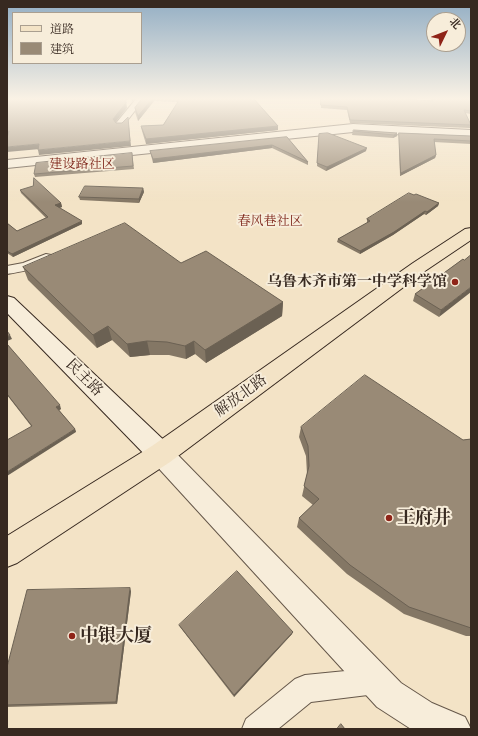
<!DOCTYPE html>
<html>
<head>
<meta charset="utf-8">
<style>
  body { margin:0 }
  #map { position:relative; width:478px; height:736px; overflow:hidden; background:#f3e3c6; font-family:"Old Standard TT","Noto Serif SC",serif }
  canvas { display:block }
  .frame { position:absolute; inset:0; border:8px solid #372920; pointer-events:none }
  .legend { position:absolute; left:12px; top:12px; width:130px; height:52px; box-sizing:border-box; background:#f7edda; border:1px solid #aa9f90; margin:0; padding:5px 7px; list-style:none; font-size:12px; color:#372920 }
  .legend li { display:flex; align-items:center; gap:8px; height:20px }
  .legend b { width:20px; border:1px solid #aa9f90 }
  .north { position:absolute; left:426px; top:12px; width:40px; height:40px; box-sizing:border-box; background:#f7edda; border:1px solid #aa9f90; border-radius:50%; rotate:47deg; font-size:11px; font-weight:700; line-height:16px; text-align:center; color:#372920 }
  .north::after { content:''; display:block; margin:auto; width:14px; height:18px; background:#8f2418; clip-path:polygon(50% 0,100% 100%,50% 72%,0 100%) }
</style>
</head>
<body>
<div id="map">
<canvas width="478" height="736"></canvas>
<div class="frame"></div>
<ul class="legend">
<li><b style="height:5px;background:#f3e3c6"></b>道路</li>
<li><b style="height:11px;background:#998a76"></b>建筑</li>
</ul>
<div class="north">北</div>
</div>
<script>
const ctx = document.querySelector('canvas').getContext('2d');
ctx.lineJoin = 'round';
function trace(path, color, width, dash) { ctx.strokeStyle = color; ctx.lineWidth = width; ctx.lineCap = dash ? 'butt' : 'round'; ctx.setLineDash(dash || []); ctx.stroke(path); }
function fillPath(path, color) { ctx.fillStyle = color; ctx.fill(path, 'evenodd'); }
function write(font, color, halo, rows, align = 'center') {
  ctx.font = font + ' "Old Standard TT","Noto Serif SC",serif'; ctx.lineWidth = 4; ctx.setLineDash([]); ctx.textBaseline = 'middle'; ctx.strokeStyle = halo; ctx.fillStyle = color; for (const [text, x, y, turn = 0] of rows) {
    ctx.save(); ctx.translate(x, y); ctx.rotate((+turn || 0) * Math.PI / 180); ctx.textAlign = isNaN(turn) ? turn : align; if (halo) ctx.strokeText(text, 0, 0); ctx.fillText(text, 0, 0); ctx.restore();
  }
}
const minor = new Path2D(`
  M136 99H144L123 126H117L115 124 117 122Z
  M46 254 51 255 53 258C46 268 19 272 7 274V266L23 263Z
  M376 668 385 672 389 681 385 690 376 694 311 702 278 729H242L246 719 295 679 305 675Z`);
const tertiary = new Path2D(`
  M353 124 471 130V138L353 132 7 168V160Z
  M161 444 170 447 401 683 432 703 465 717 471 729H411L377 707 152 461 149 454 152 447Z`);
const secondary = new Path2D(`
  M7 296 14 298 170 446 174 454 170 462 161 465 152 462 7 313Z`);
const primary = new Path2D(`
  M471 228V240L425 271 170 462 17 563 7 567V536L152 446 413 263 465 229Z`);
const wall = new Path2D(`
  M142 99H254L278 126V130L146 144 142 131 141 126 163 125 178 102 154 101 138 121 135 112V108Z
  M321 99 431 100 430 99H471V114L465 113 471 125 470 128 350 123 347 110 321 108Z
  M353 131 397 133V136L393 138 352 135Z
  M399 133 471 136V144L434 142 436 155 435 158 400 176 399 136Z
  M319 134 366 151 326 171 317 166Z
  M287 137 308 162V165L272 148 153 163 150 151Z
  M132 153 134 169 35 177 34 174Z
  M143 188 144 192 139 203 80 200 79 197Z
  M20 190 61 203 62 207 59 208 82 224 13 257 7 253V223L17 231 46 218 21 193Z
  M414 195 439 203 438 206 426 215 424 214 393 235 360 254 337 242 338 239 367 223V219Z
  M463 259 439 317 413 301 415 294Z
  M181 263 283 302 282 316 206 363 195 354 186 359 169 355H150L130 357 112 340 97 348 28 280 23 267Z
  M7 344 61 409 59 410 75 429 76 432 31 426 7 395Z
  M301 427 463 440 471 439V636H466L404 614 347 574 297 527 299 518 313 505 302 496 307 474 306 456 299 437Z
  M131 591 117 704 7 707V667Z
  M179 625 292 634 234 697 180 627Z`);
const shadedWall = new Path2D(`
  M126 99H131L126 100 127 108 114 124 113 119Z
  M131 99H135L132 102Z
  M152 99H154V101L138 121V116Z
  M128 117 131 146 39 155 38 150 130 141Z
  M278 126V130L146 144V139Z
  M397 133V136L393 138 394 135Z
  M39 144 40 149 7 152V147Z
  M272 145V148L153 163V159Z
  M367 148 366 151 326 171 327 167Z
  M436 155 435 158 400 176 401 173Z
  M143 188 144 192 139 203V199Z
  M61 203 62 207 56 209 55 205Z
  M439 203 438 206 426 215 427 212Z
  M425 211 424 214 393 235 360 254V251Z
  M82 221V224L13 257 12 254Z
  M471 287V292L439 317 441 310Z
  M283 302 282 316 206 363 205 350Z
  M108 326 112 340 97 348 93 335Z
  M10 335 12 339 7 341V337Z
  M147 341 150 355 130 357 127 344Z
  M194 341 195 354 186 359 185 346Z
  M60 405 61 409 58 411 56 407Z
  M75 429 76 432 7 476V472Z
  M130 588 131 591 117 704 116 702Z
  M293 632 292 634 234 697V695Z`);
const building = new Path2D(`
  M7 99H126V103L113 119 116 123H122L128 117 130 141 38 150 39 144 7 147V138L9 131 7 132Z
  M142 99H152L138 116 135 108Z
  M180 99H254L278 126 146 139 141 126 163 125Z
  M321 99H403L433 101 432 99H471V111L464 110 471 125 350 120 347 107 321 105Z
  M354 130 397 133 394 135 353 131Z
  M328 133 367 148 327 167 317 163 319 134Z
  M399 133 471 136V141L434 139 436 155 401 173Z
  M287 137 308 162 272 145 153 159 150 151Z
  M132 153 133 166 34 174 36 163Z
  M34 178 61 203 55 205 82 221 12 254 7 251V223L17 231 48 217 20 190 33 186Z
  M85 186 143 188 139 199 79 197Z
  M409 193 414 195 416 194 439 203 427 212 425 211 394 232 360 251 338 239 370 221 367 219Z
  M125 223 181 263 206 251 283 302 205 350 194 341 185 346 167 342 147 341 127 344 108 326 93 335 23 267Z
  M471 255V287L441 310 415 294 463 259 464 260Z
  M7 331 10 335 7 337Z
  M7 344 60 405 56 407 75 429 7 472V440L32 426 7 394Z
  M365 375 463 440 471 439V628L409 607 350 565 299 518 319 499 304 486 309 466 308 446 301 427Z
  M237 571 293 632 234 695 179 625Z
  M130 588 116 702 7 705V667L27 590Z
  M341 724 345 729H337Z`);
const markers = [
  [455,282,4,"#8f2418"],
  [389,518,4,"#8f2418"],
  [72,636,4,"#8f2418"]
];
const farNeighbourhoodnames = [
  ["建设路社区",82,165],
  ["春风巷社区",270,222]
];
const poiNames = [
  ["乌鲁木齐市第一中学科学馆",447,282]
];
const streetNames = [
  ["民主路",84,378,45],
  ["解放北路",241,396,-36]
];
const nearPoinames = [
  ["王府井",397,518],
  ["中银大厦",80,636]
];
trace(minor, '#66584a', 2);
trace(tertiary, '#66584a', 2);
trace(secondary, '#372920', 2);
trace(primary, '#372920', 2);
fillPath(minor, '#f7edda');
fillPath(tertiary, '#f7edda');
fillPath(secondary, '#f7edda');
fillPath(primary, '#f3e3c6');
fillPath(wall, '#847765');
fillPath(shadedWall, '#6b6153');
fillPath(building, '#998a76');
trace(building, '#6b6153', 1);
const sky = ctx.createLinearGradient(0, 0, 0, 202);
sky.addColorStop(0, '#93aec4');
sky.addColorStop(0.49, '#faf2e5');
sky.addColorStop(1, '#faf2e500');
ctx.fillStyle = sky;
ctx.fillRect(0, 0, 478, 202);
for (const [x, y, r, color] of markers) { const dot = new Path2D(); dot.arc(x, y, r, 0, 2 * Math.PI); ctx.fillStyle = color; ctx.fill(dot); trace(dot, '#f7edda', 1.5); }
write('13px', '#7a1f14', '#f7edda', farNeighbourhoodnames);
write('bold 15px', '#372920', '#f7edda', poiNames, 'right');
write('15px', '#372920', '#f7edda', streetNames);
write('bold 18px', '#372920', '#f7edda', nearPoinames, 'left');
</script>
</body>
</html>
